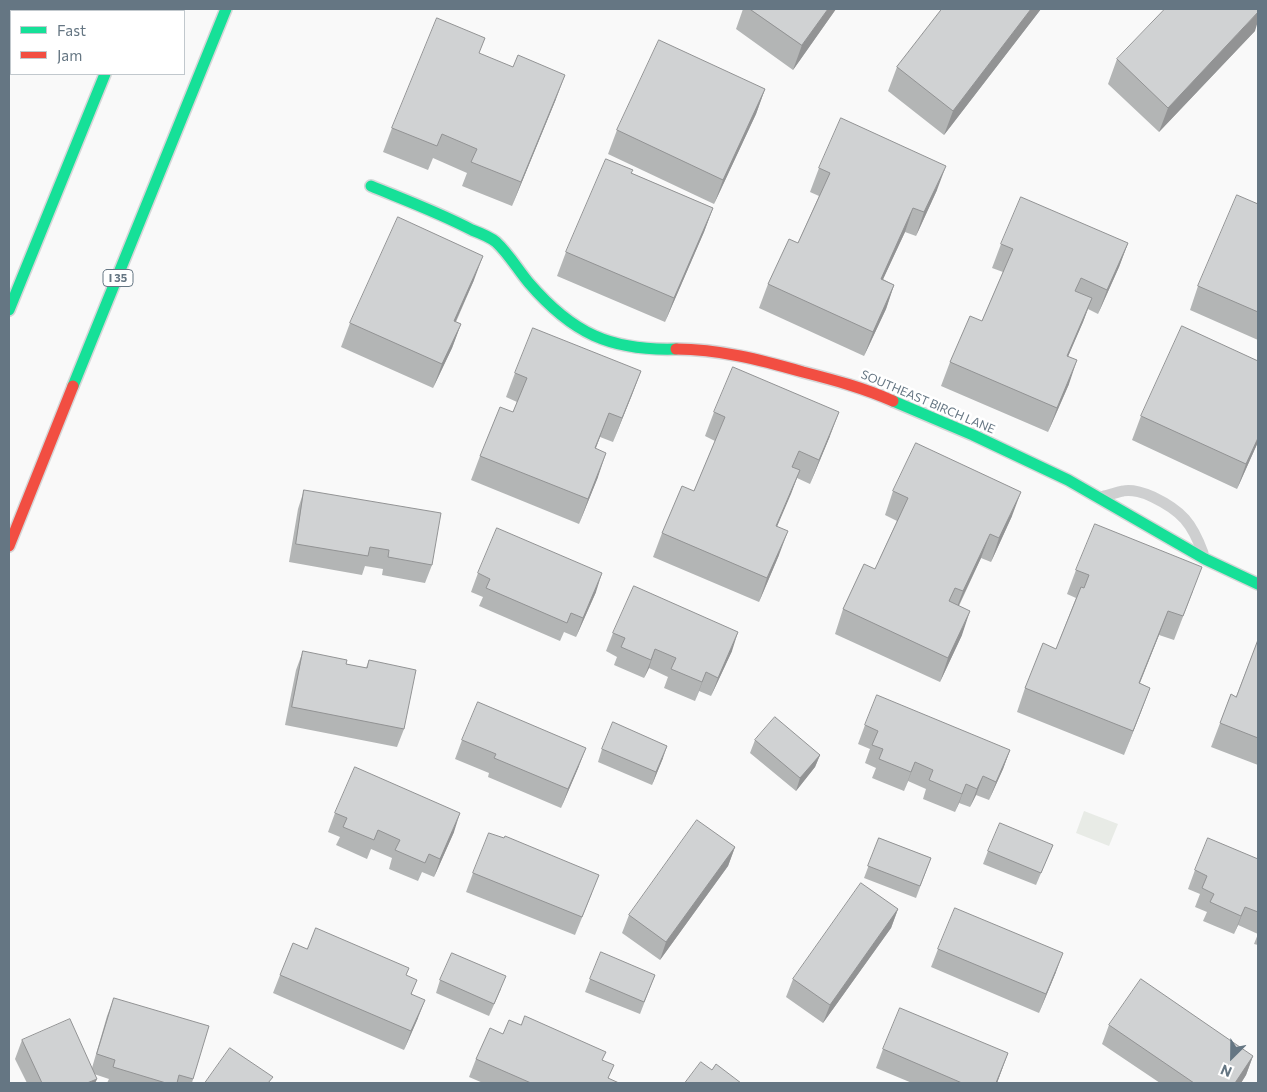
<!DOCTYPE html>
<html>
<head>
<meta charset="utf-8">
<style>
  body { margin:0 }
  #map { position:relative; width:1267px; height:1092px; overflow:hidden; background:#f9f9f9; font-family:Commissioner,sans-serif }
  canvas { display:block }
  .frame { position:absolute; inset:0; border:10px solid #657683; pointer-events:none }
  .legend { position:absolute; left:10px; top:10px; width:175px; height:65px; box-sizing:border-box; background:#fff; border:1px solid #c1c8cd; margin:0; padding:6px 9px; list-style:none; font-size:15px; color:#657683 }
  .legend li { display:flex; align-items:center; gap:10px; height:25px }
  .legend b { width:25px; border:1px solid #c1c8cd }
  .north { position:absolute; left:1207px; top:1032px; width:50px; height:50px; -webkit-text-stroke:4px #fff; paint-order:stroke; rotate:203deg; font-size:14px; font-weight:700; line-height:20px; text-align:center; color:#657683 }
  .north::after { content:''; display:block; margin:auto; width:18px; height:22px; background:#657683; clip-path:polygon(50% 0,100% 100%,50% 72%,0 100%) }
</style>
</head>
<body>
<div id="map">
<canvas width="1267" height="1092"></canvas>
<div class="frame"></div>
<ul class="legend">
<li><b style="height:6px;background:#16e098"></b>Fast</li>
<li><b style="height:6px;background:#f24e42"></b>Jam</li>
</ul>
<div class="north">N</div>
</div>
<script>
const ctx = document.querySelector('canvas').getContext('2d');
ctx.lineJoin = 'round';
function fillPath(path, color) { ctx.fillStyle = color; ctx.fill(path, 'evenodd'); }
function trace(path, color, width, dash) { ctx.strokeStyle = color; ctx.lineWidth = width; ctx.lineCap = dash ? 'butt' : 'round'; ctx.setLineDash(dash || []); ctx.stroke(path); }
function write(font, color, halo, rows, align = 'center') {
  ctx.font = font + ' Commissioner,sans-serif'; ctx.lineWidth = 5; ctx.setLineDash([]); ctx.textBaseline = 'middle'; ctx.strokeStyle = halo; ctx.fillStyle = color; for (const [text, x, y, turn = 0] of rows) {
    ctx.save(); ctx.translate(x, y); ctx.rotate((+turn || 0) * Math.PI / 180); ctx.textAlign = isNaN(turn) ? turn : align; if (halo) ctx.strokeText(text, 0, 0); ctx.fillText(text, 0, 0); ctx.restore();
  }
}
const green = new Path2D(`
  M1084 811 1118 824 1109 846 1076 833Z`);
const lane = new Path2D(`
  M1104 496C1110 495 1117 492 1123 491 1132 489 1145 493 1153 497 1182 511 1192 523 1203 553`);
const fast = new Path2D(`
  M130 11 131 9
  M371 186C405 200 440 213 472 230 480 233 490 237 496 242 509 254 518 270 529 283 572 333 610 351 676 349
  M9 310 105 74
  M73 386 226 9
  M893 401 973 435 1068 480 1205 559 1258 584`);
const jam = new Path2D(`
  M676 349C719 349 761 360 803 372 834 380 864 388 893 401
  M9 546 73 386`);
const wall = new Path2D(`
  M743 9H836L793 70 736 29Z
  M942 9H1041L944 135 888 91 897 67Z
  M1255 31 1159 132 1108 84 1117 59Z
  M479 54 556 99 512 206 462 186 467 173 433 158 428 170 383 152 392 128Z
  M765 89 756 114 714 204 608 154 617 130Z
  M819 168 937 190 916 236 905 232 883 279 894 285 886 309 864 356 759 308 768 284 798 243 819 196 810 192Z
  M631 173 713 208 704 232 665 322 557 276 566 252Z
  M1258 204V340L1190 310 1198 286Z
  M1128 243 1119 267 1098 314 1088 309 1083 322 1068 356 1069 384 1048 432 941 386 950 362 982 321 1003 272 992 268 1001 244Z
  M474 280 456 322 461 324 452 348 433 388 341 347 350 323Z
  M641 371 613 442 600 437 596 448 598 477 579 524 471 480 480 456 513 412 517 402 506 397 515 373Z
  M714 412 830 436 810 484 797 478 777 526 779 555 759 602 653 557 662 533 694 491 715 441 705 436Z
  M1141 416 1258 442 1237 489 1132 440Z
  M304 490 432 565 425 583 382 575 383 569 365 566 362 575 289 562 298 509Z
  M893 491 1012 516 991 562 981 558 959 606 962 635 940 682 835 634 843 609 875 569 897 521 885 515Z
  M1076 570 1193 591 1174 640 1159 635 1140 683 1150 688 1124 755 1017 712 1025 688 1056 649 1076 598 1067 594Z
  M478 573 596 592 576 637 564 632 560 641 479 606 483 597 471 592Z
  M613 633 732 651 711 696 699 691 695 701 664 688 668 677 649 668 644 678 614 665 617 657 606 651Z
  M1258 640V765L1211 747 1231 694 1236 697Z
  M303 651 346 664 366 668 369 660 404 729 397 747 285 725 296 670Z
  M865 725 1010 750 1003 769 989 800 976 795 970 807 959 803 955 812 923 799 926 789 908 781 904 791 872 778 876 768 865 763 870 749 858 744Z
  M462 740 579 766 561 808 488 777 489 773 455 759Z
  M755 740 820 755 815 767 796 791 750 753Z
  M602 749 663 758 652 785 598 762Z
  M335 813 454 832 434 877 422 872 418 881 389 869 392 858 371 849 367 859 336 845 340 837 328 832Z
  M504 838 592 893 575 935 466 892 473 873Z
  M879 838 931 858 916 898 864 878Z
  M1053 845 1036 885 983 864 988 851Z
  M735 847 728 866 660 960 622 933 629 915Z
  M1258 859V945L1254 944 1258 934 1238 925 1234 934 1203 921 1207 912 1195 907 1200 894 1188 889 1195 870Z
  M898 909 891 928 823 1023 786 997 793 979Z
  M307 949 406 975 412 994 418 1018 404 1050 273 993 280 975Z
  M938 949 1056 972 1039 1013 931 967Z
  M655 975 640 1014 585 992 590 979Z
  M440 980 501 989 489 1016 436 993Z
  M114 998 193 1079 192 1083H107L109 1079 94 1074 97 1079 95 1083H27L15 1059 22 1040 92 1068 107 1016Z
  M1109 1025 1253 1056 1246 1075 1241 1083H1160L1102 1044Z
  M503 1034 603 1060 609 1079 619 1083H483L469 1077 476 1059Z
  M883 1049 1008 1053 997 1083H912L876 1068Z`);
const shadedWall = new Path2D(`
  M828 9H836L793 70 802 45Z
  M1031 9H1041L944 135 953 111Z
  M1258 12V21L1255 31 1159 132 1168 108Z
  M565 75 556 99 512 206 521 182Z
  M765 89 756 114 714 204 723 180Z
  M946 166 937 190 916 236 924 212Z
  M713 208 704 232 665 322 674 298Z
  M913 208 905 232 872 303 881 279Z
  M1128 243 1119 267 1098 314 1107 290Z
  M483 256 474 280 445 345 454 321Z
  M894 285 886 309 864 356 873 332Z
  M1092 298 1083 322 1058 380 1067 356Z
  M461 324 452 348 433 388 442 364Z
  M1077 360 1069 384 1048 432 1057 408Z
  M641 371 632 395 613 442 622 418Z
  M839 412 830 436 810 484 819 460Z
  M609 413 600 437 586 472 595 448Z
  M1258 438V442L1237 489 1246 464Z
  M606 453 598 477 579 524 588 499Z
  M800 470 791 494 767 550 776 526Z
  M1021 492 1012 516 991 562 999 538Z
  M788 531 779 555 759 602 767 578Z
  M990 534 981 558 954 615 963 591Z
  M602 573 596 592 576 637 583 618Z
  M970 611 962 635 940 682 948 658Z
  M1168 611 1159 635 1130 707 1139 683Z
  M738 632 732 651 711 696 718 678Z
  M655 649 649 668 644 678 651 660Z
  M706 672 699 691 695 701 702 682Z
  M1150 688 1141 712 1124 755 1133 731Z
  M667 746 663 758 652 785 656 772Z
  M586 748 579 766 561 808 568 789Z
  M1010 750 1003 769 989 800 996 782Z
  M820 755 815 767 796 791 800 778Z
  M915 762 908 781 904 791 911 772Z
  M983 776 976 795 970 807 977 789Z
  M966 784 959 803 955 812 962 794Z
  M460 813 454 832 434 877 440 859Z
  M735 847 728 866 660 960 666 942Z
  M1245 907 1238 925 1234 934 1241 916Z
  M898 909 891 928 823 1023 830 1005Z
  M1063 953 1056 972 1039 1013 1046 994Z
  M425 1000 418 1018 404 1050 411 1031Z
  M1008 1053 997 1083H996Z
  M1253 1056 1246 1075 1241 1083H1235Z
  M97 1079 95 1083H87Z`);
const building = new Path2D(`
  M750 9H828L802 45Z
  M942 9H1031L953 111 897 67Z
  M1165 9H1258V12L1168 108 1117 59Z
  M437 18 485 38 479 53 513 67 518 55 565 75 521 182 471 162 477 149 442 134 437 146 392 128Z
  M659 40 765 89 723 180 617 130Z
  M841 118 946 166 924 212 913 208 881 279 894 285 873 332 768 284 789 239 798 243 830 173 819 168Z
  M606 159 633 170 631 173 713 208 674 298 566 252Z
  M1237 195 1258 204V312L1198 286Z
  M1021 197 1128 243 1107 290 1081 278 1075 291 1092 298 1067 356 1077 360 1057 408 950 362 970 316 982 321 1013 249 1001 244Z
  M398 217 483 256 454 321 461 324 442 364 350 323Z
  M1182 326 1258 361V438L1246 464 1141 416Z
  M533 328 641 371 622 418 609 413 595 448 606 453 588 499 480 456 500 407 513 412 527 378 515 373Z
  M733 367 839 412 819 460 799 451 792 467 800 470 776 526 788 531 767 578 662 533 682 486 694 491 725 417 714 412Z
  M916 443 1021 492 999 538 990 534 963 591 955 588 949 601 970 611 948 658 843 609 864 564 875 569 908 498 893 491Z
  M304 490 441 513 432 565 388 557 389 550 370 547 368 556 296 544Z
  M1095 524 1202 567 1183 616 1168 611 1139 683 1150 688 1133 731 1025 688 1043 643 1056 649 1081 587 1084 588 1089 575 1076 570Z
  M497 528 602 573 583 618 571 613 567 623 486 588 490 579 478 573Z
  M634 586 738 632 718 678 706 672 702 682 671 669 676 658 655 649 651 660 621 647 625 638 613 633Z
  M1258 640V738L1220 723 1231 694 1236 697Z
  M303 651 347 660 346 664 367 668 369 660 416 670 404 729 292 707Z
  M877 695 1010 750 996 782 983 776 977 789 966 784 962 794 929 780 933 770 915 762 911 772 879 759 883 749 872 745 878 731 865 725Z
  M478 702 586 748 568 789 494 758 496 754 462 740Z
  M775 717 820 755 800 778 755 740Z
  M613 722 667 746 656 772 602 749Z
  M355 767 460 813 440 859 429 854 425 863 395 850 400 840 378 830 374 840 343 827 347 818 335 813Z
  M697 820 735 847 666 942 629 915Z
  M1000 823 1053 845 1041 873 988 851Z
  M489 833 504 838 505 836 599 875 582 917 473 873Z
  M879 838 931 858 920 886 868 866Z
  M1208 838 1258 859V912L1245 907 1241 916 1210 902 1214 894 1202 888 1207 876 1195 870Z
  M861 883 898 909 830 1005 793 979Z
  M955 908 1063 953 1046 994 938 949Z
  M316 928 409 968 406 975 417 980 411 994 425 1000 411 1031 280 975 293 943 307 949Z
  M601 952 655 975 644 1002 590 979Z
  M452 953 506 976 494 1004 440 980Z
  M1141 979 1253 1056 1235 1083H1194L1109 1025Z
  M114 998 209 1026 193 1079 179 1075 177 1083H166L113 1067 115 1060 97 1054Z
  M900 1008 1008 1053 996 1083H962L883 1049Z
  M525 1016 606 1052 602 1060 614 1065 608 1078 619 1083H531L476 1059 490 1028 503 1034 509 1020 521 1025Z
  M70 1019 97 1079 87 1083H42L22 1040Z
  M230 1048 273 1077 268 1083H205Z
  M701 1062 712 1070 716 1064 741 1083H685Z`);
const shields = [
  [118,278,30]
];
const shieldNames = [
  ["I 35",118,278]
];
const streetNames = [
  ["SOUTHEAST BIRCH LANE",928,402,23]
];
fillPath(green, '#e8ebe6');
trace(fast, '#d5d6d7', 14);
trace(jam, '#d5d6d7', 14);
trace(lane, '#cecfd0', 11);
trace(fast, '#16e098', 11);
trace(jam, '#f24e42', 11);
fillPath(wall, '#b3b5b5');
fillPath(shadedWall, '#929394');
fillPath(building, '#d0d2d3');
trace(building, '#929394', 1);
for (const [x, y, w] of shields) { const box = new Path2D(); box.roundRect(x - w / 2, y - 8.5, w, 17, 4); ctx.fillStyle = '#fff'; ctx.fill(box); trace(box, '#657683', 1); }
write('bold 11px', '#657683', null, shieldNames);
write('12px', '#657683', '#fff', streetNames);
</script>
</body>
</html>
